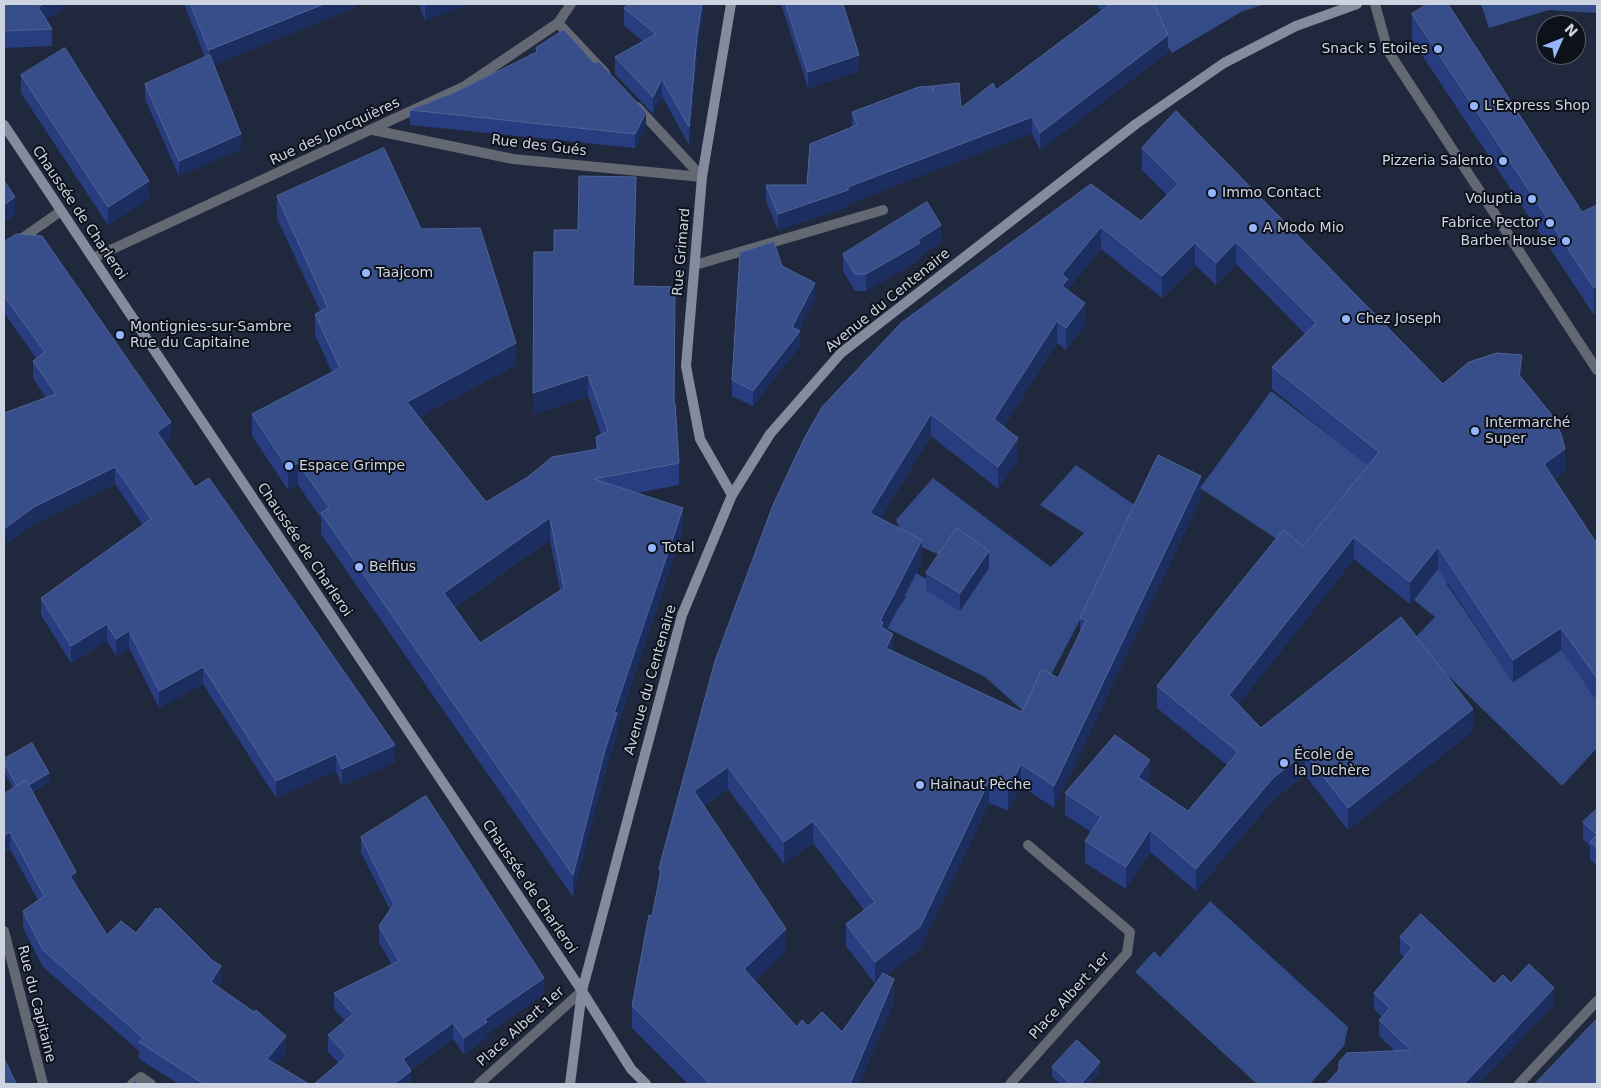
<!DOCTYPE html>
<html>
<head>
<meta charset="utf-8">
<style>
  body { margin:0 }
  #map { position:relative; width:1601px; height:1088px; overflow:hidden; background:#1f283c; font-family:"DejaVu Sans",sans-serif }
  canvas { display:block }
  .frame { position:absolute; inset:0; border:5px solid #cdd4e1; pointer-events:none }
  .north { position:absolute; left:1536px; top:15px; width:50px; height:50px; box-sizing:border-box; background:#0d111a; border:1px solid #5a5f6a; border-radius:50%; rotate:46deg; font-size:14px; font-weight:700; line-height:20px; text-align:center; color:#cdd4e1 }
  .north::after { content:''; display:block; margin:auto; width:18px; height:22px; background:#97b6fd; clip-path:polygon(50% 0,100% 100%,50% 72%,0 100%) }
</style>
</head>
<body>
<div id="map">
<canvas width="1601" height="1088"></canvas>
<div class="frame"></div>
<div class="north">N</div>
</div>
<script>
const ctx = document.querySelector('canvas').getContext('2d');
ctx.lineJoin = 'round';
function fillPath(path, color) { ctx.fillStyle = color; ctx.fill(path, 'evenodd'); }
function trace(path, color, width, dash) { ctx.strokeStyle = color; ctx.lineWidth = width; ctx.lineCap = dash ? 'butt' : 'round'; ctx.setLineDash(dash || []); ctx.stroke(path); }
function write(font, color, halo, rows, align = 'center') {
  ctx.font = font + ' "DejaVu Sans",sans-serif'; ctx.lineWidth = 4; ctx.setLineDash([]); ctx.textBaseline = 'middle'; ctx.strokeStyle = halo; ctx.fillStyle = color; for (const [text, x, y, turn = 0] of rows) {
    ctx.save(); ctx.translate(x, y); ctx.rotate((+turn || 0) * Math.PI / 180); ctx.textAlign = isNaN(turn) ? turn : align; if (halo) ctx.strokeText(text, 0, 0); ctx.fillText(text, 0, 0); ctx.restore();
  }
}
const green = new Path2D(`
  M1148 4H1265L1241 12 1172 53 1163 40Z
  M1481 4H1597V13L1549 10 1489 28Z
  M1271 391 1378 472 1299 554 1200 488Z
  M1076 465 1139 508 1051 675 1034 721 985 677 885 627 906 597 885 584 903 565 926 579 946 558 904 539 896 520 933 478 1051 567 1084 533 1040 505Z
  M1458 542 1474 565 1446 583 1513 682 1563 649 1594 697 1597 696V748L1562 786 1412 641 1435 617 1414 600Z
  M1210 901 1348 1027 1344 1046 1310 1084H1257L1135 972 1154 951 1160 957Z`);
const lane = new Path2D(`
  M558 23 605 73
  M637 107 702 177
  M695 265 883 210
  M132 1084 141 1077 151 1084`);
const street = new Path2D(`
  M1375 4 1388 51 1597 370
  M373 130 513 159 702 177
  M4 251 61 211
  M93 258 465 86 558 23 571 4
  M4 931 43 1084
  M479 1084 582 991
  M1010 1084 1127 953 1130 932 1028 845
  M1519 1084 1597 1001`);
const secondary = new Path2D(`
  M731 4 702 177 686 366 700 439 732 495
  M4 125 582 991 631 1069 646 1084
  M570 1084 582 991 682 615 732 495 770 434 841 353 1136 124 1224 63 1296 26 1357 4`);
const wall = new Path2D(`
  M4 4H62V10L46 19 52 29V46L4 48Z
  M184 4H356V7L214 65 241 149 179 176 145 99V84L205 57Z
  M419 4H467L425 21Z
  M781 4H848L843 5 859 71 808 88Z
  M1096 4H1154L1168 52 1040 150 1032 133 848 204V207L778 230 766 201V185H807L852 127V112L933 91 961 108 996 90 1101 11Z
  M624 8 697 53 689 145 662 96 653 114 615 74V57L643 41 624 26Z
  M1412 14 1582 212 1597 205 1594 315 1412 40Z
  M536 48 594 63 646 127 635 148 410 125V110L454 93 536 52Z
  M21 75 149 199 108 225 21 93Z
  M1142 148 1443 384 1522 377V379L1565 471 1554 479 1597 544V700L1561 650 1513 682 1438 569 1410 604 1354 559 1238 705 1261 728 1473 731 1348 830 1305 775 1273 800 1196 891 1150 852 1126 889 1085 863V841L1091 832 1065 815V793L1150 783 1149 784 1188 811 1227 765 1157 708V686L1303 546 1368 466 1272 389V367L1305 334 1236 264 1216 285 1195 265 1162 298 1101 249 1068 289 1085 325 1066 350 1057 343 1004 426 1018 460 998 489 931 436 880 519 922 562 887 630 893 652 1022 712 1058 678 1080 632V618L1201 498 1054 808 1021 786 1008 811 989 803 920 949 887 975 894 1001 859 1084H688L632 1028V1006L659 881V868L715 661 1091 184 1141 221 1167 195 1142 170ZM728 789 784 864 813 843 864 910 846 924V946L875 984 876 983 842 1032 808 1026 797 1027 755 981 786 951 704 806Z
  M277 196 421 229 516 365 419 417 486 502 596 449V437L601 434 588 396 533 415 554 252 578 230 636 199 633 286 674 404 679 463V485L637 493 683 530 617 727V735L605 771 573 897 321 534V518L298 485 288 490 252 436V414L332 372 315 335V314L320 311 277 218ZM550 540 560 590 480 643 455 607Z
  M4 243 171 439 165 443 195 487 395 762 342 786 336 771 276 798 203 684 159 708 129 648 116 656 107 641 71 663 41 615V598L143 525 115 484 34 524 46 398 33 378V361L36 358 4 313Z
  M941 243 920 256V260L866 291H855L843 271V254Z
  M782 266 815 299 799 330 800 346 753 406 732 396V380Z
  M989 568 960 611 926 590V573Z
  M4 759 49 782 33 792 76 887 107 935 136 933 221 983 218 987 286 1052 276 1064 309 1084H179L139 1059V1051L43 967 23 928V911L38 900 10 849 4 852 13 788 4 772Z
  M1597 809V866L1590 859V846L1583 839V822Z
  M361 837 544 994 487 1034V1038L464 1054 453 1039 411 1070V1084L339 1063 328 1052V1035L345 1021 334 1009V993L392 965 379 942V926L390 910 361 853Z
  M1400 937 1494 984 1511 983 1554 1004 1479 1084H1326L1395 1051 1379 1036V1020L1382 1017 1374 1009V993L1404 957 1400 953Z
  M1052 1067 1100 1072 1089 1084H1061L1052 1077Z`);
const shadedWall = new Path2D(`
  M43 4H62V10L38 24V7Z
  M324 4H356V7L209 67V50Z
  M425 4H467L425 21Z
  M702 4H705L697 53 689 145V127L697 36Z
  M1168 35V52L1040 150V133Z
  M859 55V71L808 88V72Z
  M662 79V96L653 114V97Z
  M646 112V127L635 148V134Z
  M1032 117V133L848 204V207L778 230V214Z
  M241 134V149L179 176V161Z
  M636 177V199L633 308V286Z
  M149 181V199L108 225V207Z
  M15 197V215L4 223V205Z
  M941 225V243L920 256V260L866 291V274Z
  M1101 227V249L1068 289V301L1062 296V274Z
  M1236 242V264L1216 285V263Z
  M1195 243V265L1162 298V276Z
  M815 283V299L795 337 800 331V346L753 406V391L792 327Z
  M1597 286V312L1594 315V288Z
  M1085 303V325L1066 350V328Z
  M1057 321V343L994 441V419Z
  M516 343V365L407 424V402Z
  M1522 355V377L1519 397V375Z
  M588 375V396L533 415V393Z
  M931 414V436L870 535V513Z
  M171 422V439L157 449V432Z
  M1018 438V460L998 489V467Z
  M1565 449V471L1544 486V464Z
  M298 463V485L288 490V469Z
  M115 467V484L34 524 4 546V529L34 507Z
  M1201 476V498L1054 808V786Z
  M683 508V530L617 727V735L605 771 573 897V875L614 713Z
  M550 518V540L444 614V593Z
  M1354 537V559L1229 717V695Z
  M922 540V562L883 637 880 621Z
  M1438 547V569L1410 604V582Z
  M989 551V568L960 611V593Z
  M107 624V641L71 663V646Z
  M1561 628V650L1513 682V660Z
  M129 631V648L116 656V639Z
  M893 634V656L886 648Z
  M203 667V684L159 708V691Z
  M1473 709V731L1348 830V808Z
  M395 745V762L342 786V769Z
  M1305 753V775L1273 800 1196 891V869L1273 778Z
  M336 754V771L276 798V781Z
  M1150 760V783L1138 799V777Z
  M1021 764V786L1008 811V789Z
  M728 767V789L694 813V791Z
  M49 773V782L19 799V790Z
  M989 781V803L920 949 875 984V962Z
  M813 821V843L784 864V842Z
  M1150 830V852L1126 889V867Z
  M10 832V849L4 852V836Z
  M76 872V888L70 876Z
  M786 929V951L744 991V969Z
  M221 966V983L211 999V982Z
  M544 978V994L487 1034V1038L464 1054V1038L485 1019Z
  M894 979V1001L859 1084H850Z
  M1554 988V1004L1479 1084H1464Z
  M453 1023V1039L403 1075V1059Z
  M286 1036V1052L267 1075V1059Z
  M1100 1062V1072L1089 1084H1081Z
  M411 1071V1084H394Z`);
const building = new Path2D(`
  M4 4H43L38 7 52 29 4 31Z
  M191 4H324L209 50Z
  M629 4H702L697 36 689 127 662 79 653 97 615 57 656 34 624 8Z
  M786 4H843L859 55 808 72Z
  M1107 4H1154L1168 35 1040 133 1032 117 848 187V190L778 214 766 185H807L810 144 857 125 852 112 919 87 932 86 933 91V86L959 83 961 108 993 83 996 90 1108 6Z
  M1427 4H1448L1582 212 1597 205V286L1594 288 1412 14Z
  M564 30 594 63 599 62 646 112 635 134 410 110 454 93 537 52 536 48Z
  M65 48 149 181 108 207 21 75Z
  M210 55 241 134 179 161 145 84Z
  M1176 111 1443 384 1469 362 1497 353 1522 355 1519 375 1552 415 1561 434 1565 449 1544 464 1597 544V621L1596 622 1597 623V678L1561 628 1513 660 1438 547 1410 582 1354 537 1229 695 1261 728 1401 617 1473 709 1348 808 1305 753 1273 778 1196 869 1150 830 1126 867 1085 841 1101 817 1065 793 1115 735 1150 760 1138 777 1188 811 1238 752 1157 686 1283 530 1303 546 1379 452 1272 367 1316 323 1236 242 1216 263 1195 243 1162 276 1101 227 1062 274 1068 279 1062 286 1085 303 1066 328 1057 321 994 419 1018 438 998 467 931 414 870 513 922 540 880 621 883 622 881 627 893 634 886 648 1022 712 1042 669 1058 678 1086 620 1080 618 1158 455 1201 476 1054 786 1021 764 1008 789 989 781 920 927 875 962 846 924 875 902 813 821 784 842 728 767 694 791 786 929 744 969 797 1027 802 1020 808 1026 822 1012 842 1032 883 973 894 979 850 1084H710L632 1006 649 915 652 916 661 871 659 868 715 661 773 505 804 439 822 407 901 323 1091 184 1141 221 1178 184 1142 148Z
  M384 148 421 229 480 228 516 343 407 402 486 502 528 477 552 457 598 449 596 437 608 431 588 375 533 393 534 252H554V230H578L579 176 636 177 633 286 675 287 674 404 675 403 679 463 594 479 683 508 614 713H617L605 750 573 875 321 513 329 507 298 463 288 469 252 414 340 368 315 314 328 308 277 196ZM550 518 564 588 480 643 444 593Z
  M4 181 15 197 4 205Z
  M927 202 941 225 918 240 920 243 866 274H855L843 254Z
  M17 234 42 236 171 422 157 432 195 487 209 478 395 745 342 769 336 754 276 781 203 667 159 691 129 631 116 639 107 624 71 646 41 598 151 519 115 467 34 507 4 529V413L56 394 33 361 45 352 4 296V243L5 241Z
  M774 242 782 266 815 283 792 327 800 331 753 391 732 380 740 253Z
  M957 528 989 551 960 593 926 573Z
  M32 743 49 773 29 785 26 780 17 786 4 762V759Z
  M26 780 76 872 70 876 107 935 121 921 136 933 156 908 158 910 160 908 212 960 221 966 211 982 254 1012 256 1010 286 1036 267 1059 309 1084H204L139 1042 143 1038 43 950 23 911 44 896 10 832 4 836V794Z
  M426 796 544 978 485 1019 487 1022 464 1038 453 1023 403 1059 411 1071 394 1084H314L347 1056 328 1035 353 1014 334 993 399 961 379 926 394 904 361 837Z
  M1597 809V848L1590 842 1597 835 1583 822Z
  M1421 914 1494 984 1503 975 1511 983 1529 964 1554 988 1464 1084H1326L1339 1070V1062L1347 1053 1411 1050 1379 1020 1390 1008 1374 993 1412 948 1400 937Z
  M1597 1019V1084H1535Z
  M1077 1040 1100 1062 1081 1084H1071L1052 1067Z
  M4 1058 16 1084H4Z
  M135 1081 139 1084H131Z`);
const markers = [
  [1438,49,5,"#97b6fd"],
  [1474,106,5,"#97b6fd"],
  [1503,161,5,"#97b6fd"],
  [1212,193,5,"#97b6fd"],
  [1532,199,5,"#97b6fd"],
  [1550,223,5,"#97b6fd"],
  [1253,228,5,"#97b6fd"],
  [1566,241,5,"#97b6fd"],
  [366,273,5,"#97b6fd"],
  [1346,319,5,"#97b6fd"],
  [120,335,5,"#97b6fd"],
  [1475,431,5,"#97b6fd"],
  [289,466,5,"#97b6fd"],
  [652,548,5,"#97b6fd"],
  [359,567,5,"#97b6fd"],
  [1284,763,5,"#97b6fd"],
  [920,785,5,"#97b6fd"]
];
const poiNames = [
  ["Snack 5 Etoiles",1428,49,"right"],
  ["L'Express Shop",1484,106],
  ["Pizzeria Salento",1493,161,"right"],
  ["Immo Contact",1222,193],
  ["Voluptia",1522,199,"right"],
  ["Fabrice Pector",1540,223,"right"],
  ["A Modo Mio",1263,228],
  ["Barber House",1556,241,"right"],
  ["Taajcom",376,273],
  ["Chez Joseph",1356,319],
  ["Montignies-sur-Sambre",130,327],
  ["Rue du Capitaine",130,343],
  ["Intermarché",1485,423],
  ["Super",1485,439],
  ["Espace Grimpe",299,466],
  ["Total",662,548],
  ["Belfius",369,567],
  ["École de",1294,755],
  ["la Duchère",1294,771],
  ["Hainaut Pèche",930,785]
];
const streetNames = [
  ["Rue des Joncquières",335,132,-25],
  ["Rue des Gués",539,146,7],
  ["Chaussée de Charleroi",79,213,56],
  ["Rue Grimard",682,252,-85],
  ["Avenue du Centenaire",888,301,-39],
  ["Chaussée de Charleroi",304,550,56],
  ["Avenue du Centenaire",651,680,-74],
  ["Chaussée de Charleroi",529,887,56],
  ["Place Albert 1er",1070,996,-48],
  ["Rue du Capitaine",36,1004,76],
  ["Place Albert 1er",521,1027,-42]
];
fillPath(green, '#334b87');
trace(lane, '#636872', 10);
trace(street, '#636872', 10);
trace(secondary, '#838b9c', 10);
fillPath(wall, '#273d7f');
fillPath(shadedWall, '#1c2e60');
fillPath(building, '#384e8a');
trace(building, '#506398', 1);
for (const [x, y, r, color] of markers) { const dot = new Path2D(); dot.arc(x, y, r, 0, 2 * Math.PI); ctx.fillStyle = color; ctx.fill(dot); trace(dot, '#0d111a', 2); }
write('14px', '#cdd4e1', '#0d111a', poiNames, 'left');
write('14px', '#cdd4e1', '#0d111a', streetNames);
</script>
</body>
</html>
